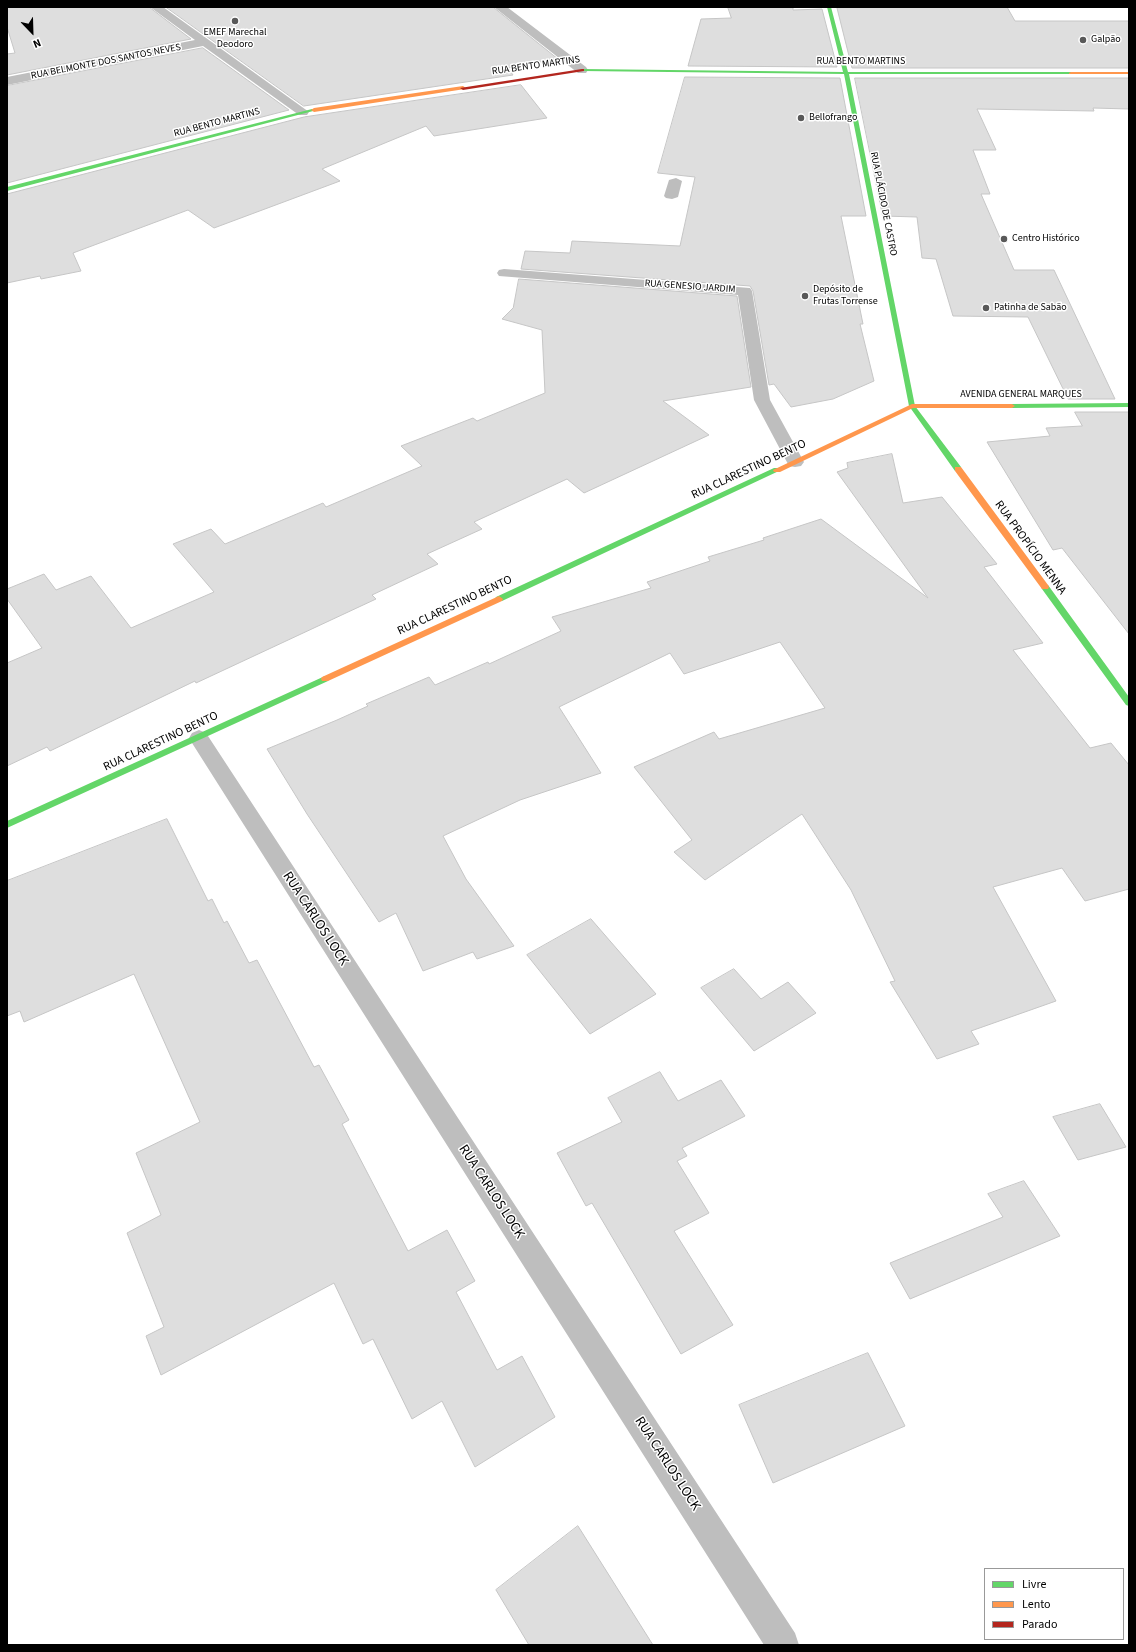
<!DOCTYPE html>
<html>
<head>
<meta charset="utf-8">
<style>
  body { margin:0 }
  #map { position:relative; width:1136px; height:1652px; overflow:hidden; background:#fff; font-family:"Source Sans 3",sans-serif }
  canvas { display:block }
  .frame { position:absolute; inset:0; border:8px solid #000; pointer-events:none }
  .legend { position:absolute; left:984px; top:1568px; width:140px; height:72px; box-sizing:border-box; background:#fff; border:1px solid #999; margin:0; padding:5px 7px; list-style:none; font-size:12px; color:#000 }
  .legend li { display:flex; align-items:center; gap:8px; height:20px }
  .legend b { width:20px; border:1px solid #999 }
  .north { position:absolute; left:12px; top:12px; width:40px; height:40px; -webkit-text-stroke:3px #fff; paint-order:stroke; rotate:157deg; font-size:11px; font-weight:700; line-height:16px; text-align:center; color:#000 }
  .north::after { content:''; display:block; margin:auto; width:14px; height:18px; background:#000; clip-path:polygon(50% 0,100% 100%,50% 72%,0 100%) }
</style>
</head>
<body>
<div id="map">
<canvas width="1136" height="1652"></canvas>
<div class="frame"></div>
<ul class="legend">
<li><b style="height:5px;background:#63d668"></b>Livre</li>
<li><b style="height:5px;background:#ff974d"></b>Lento</li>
<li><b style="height:5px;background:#b3261e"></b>Parado</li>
</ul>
<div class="north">N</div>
</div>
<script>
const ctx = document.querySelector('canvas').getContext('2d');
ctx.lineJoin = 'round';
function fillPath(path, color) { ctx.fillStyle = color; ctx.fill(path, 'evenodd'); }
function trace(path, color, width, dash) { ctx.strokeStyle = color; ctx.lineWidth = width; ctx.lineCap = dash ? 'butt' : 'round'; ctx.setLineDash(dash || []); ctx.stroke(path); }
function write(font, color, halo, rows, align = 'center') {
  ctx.font = font + ' "Source Sans 3",sans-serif'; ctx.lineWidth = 3; ctx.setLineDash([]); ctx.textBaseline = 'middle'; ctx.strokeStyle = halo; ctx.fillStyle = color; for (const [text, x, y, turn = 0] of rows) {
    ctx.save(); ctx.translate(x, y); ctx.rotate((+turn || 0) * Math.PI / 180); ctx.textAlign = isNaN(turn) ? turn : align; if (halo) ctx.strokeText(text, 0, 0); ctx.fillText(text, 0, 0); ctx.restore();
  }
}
const water = new Path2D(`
  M676 178 682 181 678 197 672 199 666 198 664 196 669 180Z`);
const building = new Path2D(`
  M7 7H149L191 39 7 75V54L15 53 7 27Z
  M166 7H493L558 59 508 68 513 75 304 106Z
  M728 7H793V10L822 9 837 67 688 66 701 19 731 18Z
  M879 7H1007L1015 21H1129V68H852L837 8Z
  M203 48 289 110 7 183V86Z
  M685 77 840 78 866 216H841L863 324H860L874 381 833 399 791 407 774 384 769 385 753 291 750 286 521 269 525 251 570 253 572 241 680 246 695 177 658 173Z
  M855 78H1129V109L1093 108 1094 111 977 109 996 150H973L990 194H981L1014 270H1054L1115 399H1068L1028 317 953 316 936 259 922 258 917 217 883 216Z
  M521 85 547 118 440 135 434 136 426 126 322 169 340 181 214 228 188 210 73 253 81 271 41 279 40 276 7 283V194L304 117Z
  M519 279 737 296 751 387 663 401 709 435 584 493 567 479 474 522 482 529 427 554 438 564 372 595 376 599 196 683 195 681 50 751 47 747 7 766V663L42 648 7 599V589L44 574 56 590 91 576 131 628 214 592 173 544 211 529 225 544 323 503 326 507 422 466 401 446 473 418 477 421 545 393 542 330 502 319 513 308Z
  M1075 412H1129V634L1062 548 1053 550 987 442 1050 436 1046 428 1082 426Z
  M892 454 903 503 942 497 997 564 984 567 1043 643 1013 650 1090 748 1111 743 1129 765V889L1085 901 1062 868 993 887 1056 1001 971 1031 979 1044 937 1059 890 982 895 981 851 890 802 814 705 880 674 852 692 840 634 767 714 732 719 739 825 708 780 642 684 674 670 653 559 707 601 773 520 800 443 836 466 879 514 946 477 959 473 952 423 971 396 913 379 922 307 814 267 749 337 720 368 706 366 704 429 677 435 685 488 662 489 664 561 631 552 617 651 588 647 582 710 561 708 557 764 540 763 538 821 519 928 598 837 472 848 468 847 463Z
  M167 819 208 901 212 899 224 923 227 921 249 963 257 960 314 1067 319 1065 349 1120 342 1124 408 1251 447 1230 475 1281 456 1292 497 1370 522 1356 555 1417 475 1467 442 1401 412 1419 373 1339 363 1344 334 1283 161 1375 146 1336 164 1327 127 1233 161 1215 136 1153 200 1122 134 974 24 1022 20 1011 7 1016V881Z
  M591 919 656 994 590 1034 527 955Z
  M734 969 761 999 788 982 816 1013 754 1051 701 988Z
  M660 1072 678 1101 721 1080 745 1116 682 1148 687 1156 677 1161 709 1213 674 1231 733 1325 681 1354 592 1203 586 1206 557 1153 622 1122 608 1098Z
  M1100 1104 1126 1147 1078 1160 1053 1117Z
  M1024 1181 1060 1236 910 1299 890 1263 1003 1217 988 1194Z
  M868 1353 905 1426 773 1483 739 1405Z
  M578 1526 653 1645H529L496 1590Z`);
const street = new Path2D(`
  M150 7H163L309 112 307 115H299L203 46 7 85V77L195 40Z
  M494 7H507L586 67 588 70 586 73H578Z
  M504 269 750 288 752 291 770 400 804 462 801 466 795 467 789 466 754 400 738 295 499 276 497 273 499 270Z
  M199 730 206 733 795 1633 799 1645H764L192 743 189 738 192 733Z`);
const fast = new Path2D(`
  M827 7H831L848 72H1071L1073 73 1071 74H849L915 406 961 467V471H955L909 406 844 74 582 71 580 70 582 69 843 72Z
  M312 109 317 110 7 191V187Z
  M1129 403V407L1012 408 1009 406 1012 404Z
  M774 468H780L781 470 502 601H496L495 599 496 597Z
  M1045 584 1048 585 1129 697V706L1126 705 1042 589 1041 587Z
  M325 676 328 677 329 679 328 681 7 828V821Z`);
const slow = new Path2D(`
  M1071 72H1129V74H1069V73Z
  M463 86 466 88 465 89 314 112 311 110 314 108Z
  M912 404H1012L1015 406 1012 408H913L780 472H774L773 470Z
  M955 467H961L1048 585 1049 587 1048 589H1042L955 471Z
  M499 596 503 599 502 601 328 681H322L321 679 322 677Z`);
const jam = new Path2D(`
  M582 69H584V71L463 90 460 88Z`);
const markers = [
  [235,21,4,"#595959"],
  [1083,40,4,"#595959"],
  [801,118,4,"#595959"],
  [1004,239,4,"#595959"],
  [805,296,4,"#595959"],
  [986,308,4,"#595959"]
];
const farPoinames = [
  ["EMEF Marechal",235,33,"center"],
  ["Deodoro",235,45,"center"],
  ["Galpão",1091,40],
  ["Bellofrango",809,118],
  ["Centro Histórico",1012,239],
  ["Depósito de",813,290],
  ["Frutas Torrense",813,302],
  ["Patinha de Sabão",994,308]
];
const farStreetnames = [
  ["RUA BELMONTE DOS SANTOS NEVES",106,62,-11],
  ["RUA BENTO MARTINS",861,62],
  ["RUA BENTO MARTINS",536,66,-8],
  ["RUA BENTO MARTINS",217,123,-15],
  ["RUA PLÁCIDO DE CASTRO",883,204,79],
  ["RUA GENESIO JARDIM",690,287,4],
  ["AVENIDA GENERAL MARQUES",1021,395]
];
const streetNames = [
  ["RUA CLARESTINO BENTO",749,470,-25],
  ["RUA PROPÍCIO MENNA",1030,548,54],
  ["RUA CLARESTINO BENTO",455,606,-25],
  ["RUA CLARESTINO BENTO",161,742,-25]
];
const nearStreetnames = [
  ["RUA CARLOS LOCK",315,919,57],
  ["RUA CARLOS LOCK",491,1192,57],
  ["RUA CARLOS LOCK",667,1464,57]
];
fillPath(water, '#bdbdbd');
fillPath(building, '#dedede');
trace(building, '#c6c6c6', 1);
fillPath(street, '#bebebe');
fillPath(fast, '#63d668');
fillPath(slow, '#ff974d');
fillPath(jam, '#b3261e');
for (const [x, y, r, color] of markers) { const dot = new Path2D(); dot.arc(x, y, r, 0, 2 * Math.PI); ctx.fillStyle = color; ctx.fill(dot); trace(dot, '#fff', 1.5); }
write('10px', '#000', '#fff', farPoinames, 'left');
write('10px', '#000', '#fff', farStreetnames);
write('12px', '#000', '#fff', streetNames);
write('14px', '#000', '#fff', nearStreetnames);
</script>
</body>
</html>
